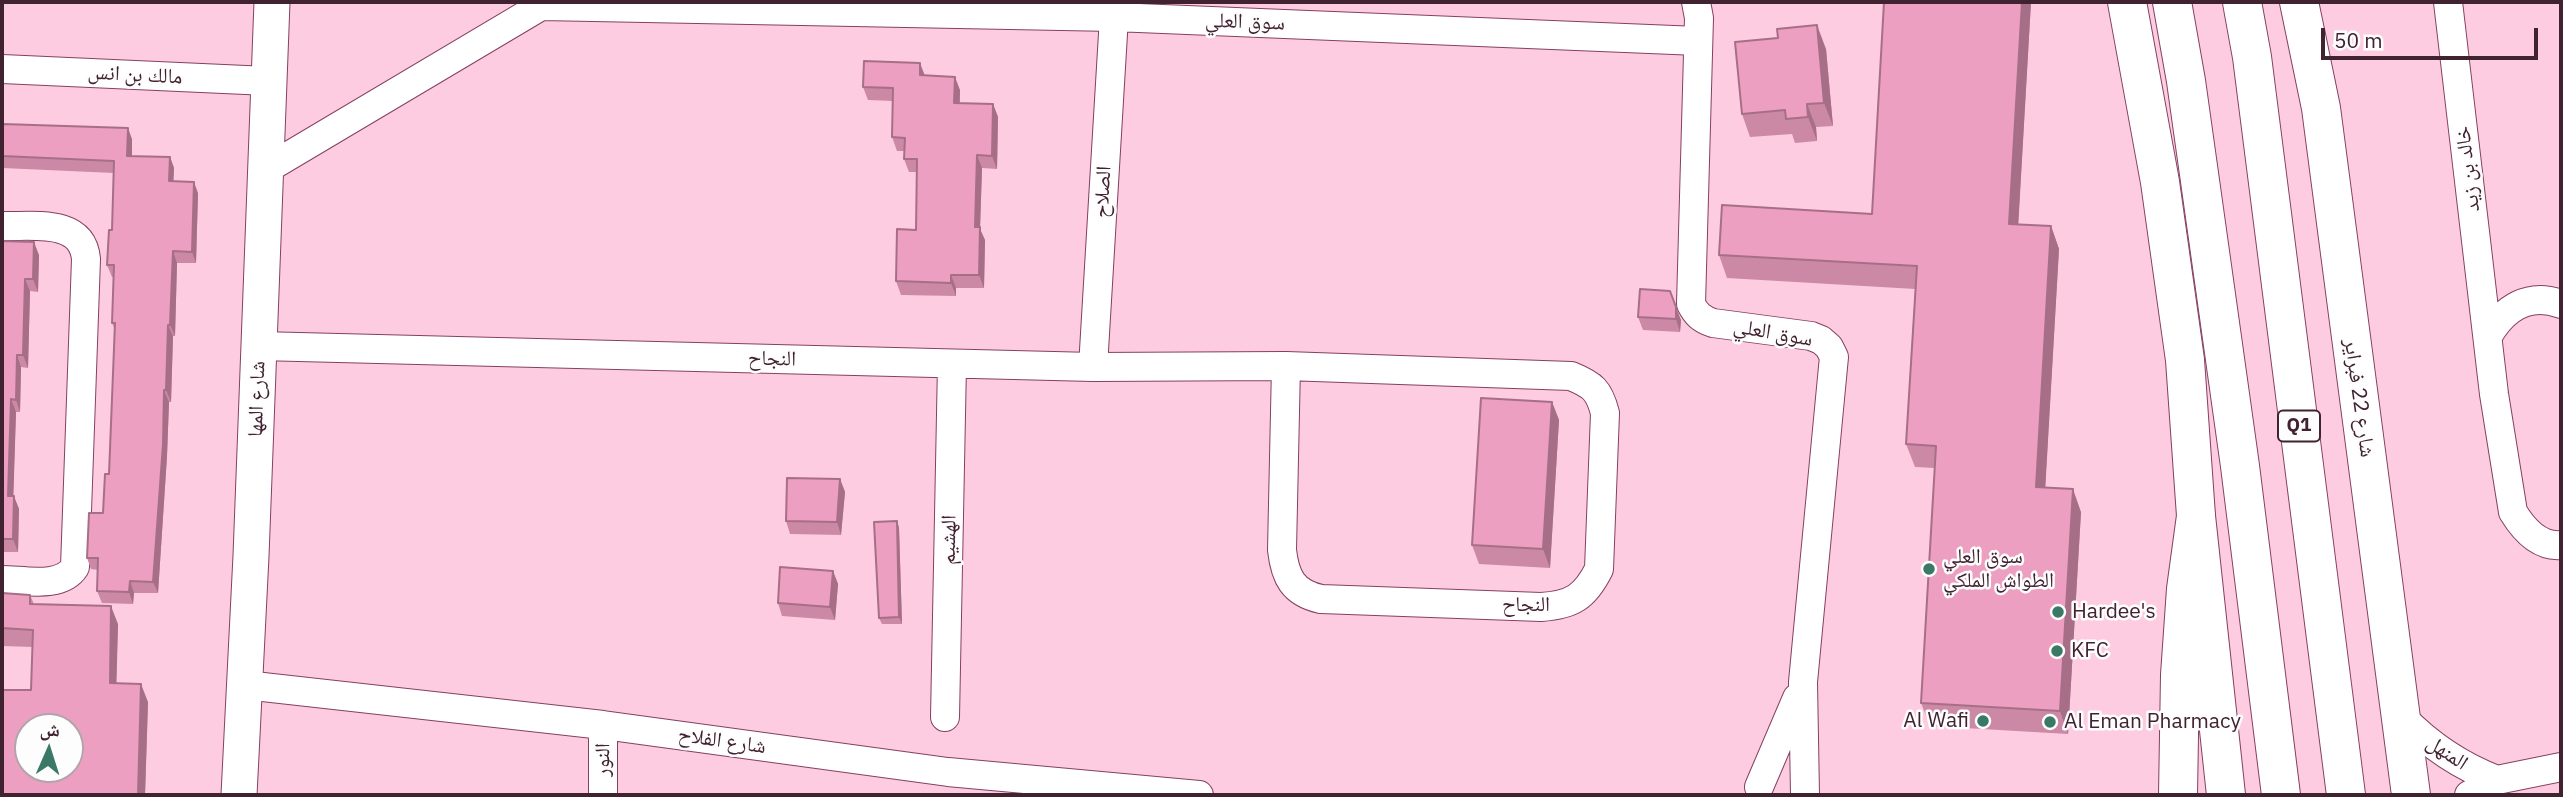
<!DOCTYPE html>
<html>
<head>
<meta charset="utf-8">
<style>
  body { margin:0 }
  #map { position:relative; width:2563px; height:797px; overflow:hidden; background:#fecce1; font-family:"IBM Plex Sans","Noto Naskh Arabic",sans-serif }
  canvas { display:block }
  .frame { position:absolute; inset:0; border:4px solid #402230; pointer-events:none }
  .north { position:absolute; left:14px; top:713px; width:70px; height:70px; box-sizing:border-box; background:#fdfdfd; border:2px solid #b1a5ab; border-radius:50%; rotate:3deg; font-size:19px; font-weight:700; line-height:28px; text-align:center; color:#402230 }
  .north::after { content:''; display:block; margin:auto; width:24px; height:32px; background:#3a7966; clip-path:polygon(50% 0,100% 100%,50% 72%,0 100%) }
  .scale { position:absolute; left:2321px; top:28px; width:217px; height:32px; box-sizing:border-box; border:4px solid #402230; border-top:0; padding-left:9px; font-size:21px; line-height:24px; white-space:nowrap; color:#402230; -webkit-text-stroke:5px #fdfdfd; paint-order:stroke }
</style>
</head>
<body>
<div id="map">
<canvas width="2563" height="797"></canvas>
<div class="frame"></div>
<div class="north">ش</div>
<div class="scale">50 m</div>
</div>
<script>
const ctx = document.querySelector('canvas').getContext('2d');
ctx.lineJoin = 'round';
function trace(path, color, width, dash) { ctx.strokeStyle = color; ctx.lineWidth = width; ctx.lineCap = dash ? 'butt' : 'round'; ctx.setLineDash(dash || []); ctx.stroke(path); }
function fillPath(path, color) { ctx.fillStyle = color; ctx.fill(path, 'evenodd'); }
function write(font, color, halo, rows, align = 'center') {
  ctx.font = font + ' "IBM Plex Sans","Noto Naskh Arabic",sans-serif'; ctx.lineWidth = 5; ctx.setLineDash([]); ctx.textBaseline = 'middle'; ctx.strokeStyle = halo; ctx.fillStyle = color; for (const [text, x, y, turn = 0] of rows) {
    ctx.save(); ctx.translate(x, y); ctx.rotate((+turn || 0) * Math.PI / 180); ctx.textAlign = isNaN(turn) ? turn : align; if (halo) ctx.strokeText(text, 0, 0); ctx.fillText(text, 0, 0); ctx.restore();
  }
}
const minor = new Path2D(`
  M1696 2 1699 18 1691 304C1696 314 1701 319 1713 323L1811 336 1821 340 1829 347 1834 357 1833 367 1803 682 1805 795
  M2448 2 2494 394 2513 512C2524 530 2539 547 2561 545
  M2 69 268 81
  M265 170 541 6 1114 17 1698 41
  M2 226C33 227 82 218 86 259L75 567C61 589 24 580 2 580
  M2488 336C2504 308 2529 292 2561 304
  M259 346 1093 367 1286 366 1571 376C1593 385 1599 390 1605 413L1599 569C1585 597 1572 605 1541 607L1321 599C1293 593 1285 577 1282 550L1286 366
  M1093 367 1114 17
  M245 685 603 725 948 772 1199 795
  M945 717 952 364
  M2402 717C2430 746 2460 766 2497 780
  M1759 787 1797 698
  M603 795V725
  M2469 795 2497 780 2561 767`);
const tertiary = new Path2D(`
  M239 795 251 556 272 2`);
const secondary = new Path2D(`
  M2127 2 2160 182 2185 360 2196 516 2186 589 2180 675 2178 795
  M2299 2 2321 108 2411 795`);
const motorway = new Path2D(`
  M2172 2 2186 81 2240 466 2281 795
  M2242 2 2252 57 2346 795
  M2196 516 2226 795`);
const wall = new Path2D(`
  M1884 2H2031L2018 224 2051 226 2059 249 2045 488 2081 512 2068 734 1930 726 1921 703 1935 468 1915 467 1906 444 1915 289 1727 278 1719 255 1872 214Z
  M1826 49 1833 126 1816 127 1817 141 1795 143 1792 134 1750 137 1742 114Z
  M925 76 960 90V103L993 104 998 117 997 169 982 168 980 229 985 240 984 288H956V296L901 295 896 281 916 230 917 172H909L904 159 905 151H897L892 137 893 101 868 100 863 87Z
  M2 124 132 139V156L170 157 174 168 173 181 198 193 196 263H177L175 336H173L171 402H169L167 456 158 593H134L133 604 102 603 97 591 98 570 91 569 87 558 103 513 109 474 115 330 112 323 114 277H112L107 265 112 230 114 173 2 168Z
  M2 241 39 255 38 292 30 291 28 368 21 367 20 412H16L13 496 19 509 18 552H2Z
  M1640 289 1681 320 1680 332 1643 330 1638 317Z
  M1552 402 1559 420 1550 568 1479 564 1472 545Z
  M840 479 845 492 841 535 790 534 786 521Z
  M897 521 899 528 902 624H882L879 618Z
  M833 571 838 584 835 620 782 616 778 603Z
  M2 593 30 595 34 604 118 624 116 683 148 702 145 795H2L31 690 33 647 2 646Z`);
const shadedWall = new Path2D(`
  M2022 2H2031L2017 247 2009 224Z
  M1817 25 1826 49 1833 126 1824 103Z
  M920 63 925 76 920 75Z
  M955 77 960 90 959 116 954 103Z
  M993 104 998 117 997 169 992 156Z
  M1807 104 1816 127 1817 141 1808 117Z
  M128 128 132 139V167L127 156Z
  M977 155 982 168 980 229 985 240 984 288 979 275 975 227Z
  M170 157 174 168 173 193 169 181Z
  M194 182 198 193 196 263 192 252Z
  M2051 226 2059 249 2044 510 2036 487Z
  M34 242 39 255 38 292 33 279Z
  M173 251 177 263 175 336 170 325Z
  M951 275 956 288V296L951 283Z
  M25 279 30 291 28 368 23 355Z
  M1676 307 1681 320 1680 332 1676 319Z
  M168 325 173 336 171 402 166 390Z
  M17 355 21 367 20 412 16 400Z
  M164 390 169 402 167 456 158 593 153 582Z
  M11 399 16 412 13 509 8 496Z
  M1552 402 1559 420 1550 568 1543 549Z
  M840 479 845 492 841 535 837 522Z
  M2073 489 2081 512 2068 734 2060 711Z
  M14 496 19 509 18 552 13 539Z
  M897 521 899 528 902 624 899 617Z
  M833 571 838 584 835 620 830 607Z
  M130 581 134 593 133 604 129 592Z
  M111 606 118 624 116 701 110 683Z
  M141 684 148 702 145 795H138Z`);
const building = new Path2D(`
  M1884 2H2022L2009 224 2051 226 2036 487 2073 489 2060 711 1921 703 1936 446 1906 444 1917 266 1719 255 1722 205 1872 214Z
  M1817 25 1824 103 1807 104 1808 117 1786 119 1785 110 1742 114 1735 42 1778 38 1777 29Z
  M864 61 920 63V75L955 77 954 103 993 104 992 156 977 155 975 227H980L979 275H951V283L896 281 897 229 916 230 917 159H904L905 138 892 137 893 88 863 87Z
  M2 124 128 128 127 156 170 157 169 181 194 182 192 252 173 251 170 325H168L166 390H164L163 444 153 582 130 581 129 592 97 591 98 558H87L89 513H103L105 474H109L115 323H112L114 265H107L109 230H112L114 161 2 156Z
  M2 241 34 242 33 279H25L23 355H17L16 400 11 399 8 496H14L13 539H2Z
  M1640 289 1670 291 1676 307V319L1638 317Z
  M1481 398 1552 402 1543 549 1472 545Z
  M787 478 840 479 837 522 786 521Z
  M897 521 899 617 879 618 874 522Z
  M780 567 833 571 830 607 778 603Z
  M2 593 30 595V604L111 606 110 683 141 684 138 795H2V690H31L33 630 2 628ZM28 727H70V769H28Z`);
const markers = [
  [1929,569,7,"#3a7966"],
  [2058,612,7,"#3a7966"],
  [2057,651,7,"#3a7966"],
  [1983,721,7,"#3a7966"],
  [2050,722,7,"#3a7966"]
];
const shields = [
  [2299,426,42]
];
const shieldNames = [
  ["Q1",2299,426]
];
const streetNames = [
  ["سوق العلي",1245,22,2],
  ["مالك بن انس",135,75,3],
  ["خالد بن زيد",2468,169,-97],
  ["الصلاح",1103,192,-87],
  ["سوق العلي",1773,333,10],
  ["النجاح",772,359,1],
  ["شارع 22 فبراير",2359,398,82],
  ["شارع المها",257,399,-88],
  ["الهشيم",949,540,-89],
  ["النجاح",1526,605],
  ["شارع الفلاح",722,741,8],
  ["المنهل",2447,753,34],
  ["النور",603,760,-89]
];
const poiNames = [
  ["سوق العلي",1943,557],
  ["الطواش الملكي",1943,581],
  ["Hardee's",2072,612],
  ["KFC",2071,651],
  ["Al Wafi",1969,721,"right"],
  ["Al Eman Pharmacy",2064,722]
];
trace(minor, '#844061', 30);
trace(tertiary, '#844061', 37);
trace(secondary, '#844061', 40);
trace(motorway, '#844061', 40);
trace(minor, '#fff', 28);
trace(tertiary, '#fff', 35);
trace(secondary, '#fff', 38);
trace(motorway, '#fff', 38);
fillPath(wall, '#cc89a6');
fillPath(shadedWall, '#a66f87');
fillPath(building, '#ed9fc1');
trace(building, '#a66f87', 2);
for (const [x, y, r, color] of markers) { const dot = new Path2D(); dot.arc(x, y, r, 0, 2 * Math.PI); ctx.fillStyle = color; ctx.fill(dot); trace(dot, '#fdfdfd', 2.5); }
for (const [x, y, w] of shields) { const box = new Path2D(); box.roundRect(x - w / 2, y - 15.5, w, 31, 5); ctx.fillStyle = '#fdfdfd'; ctx.fill(box); trace(box, '#402230', 2); }
write('bold 19px', '#402230', null, shieldNames);
write('21px', '#402230', '#fdfdfd', streetNames);
write('21px', '#402230', '#fdfdfd', poiNames, 'left');
</script>
</body>
</html>
